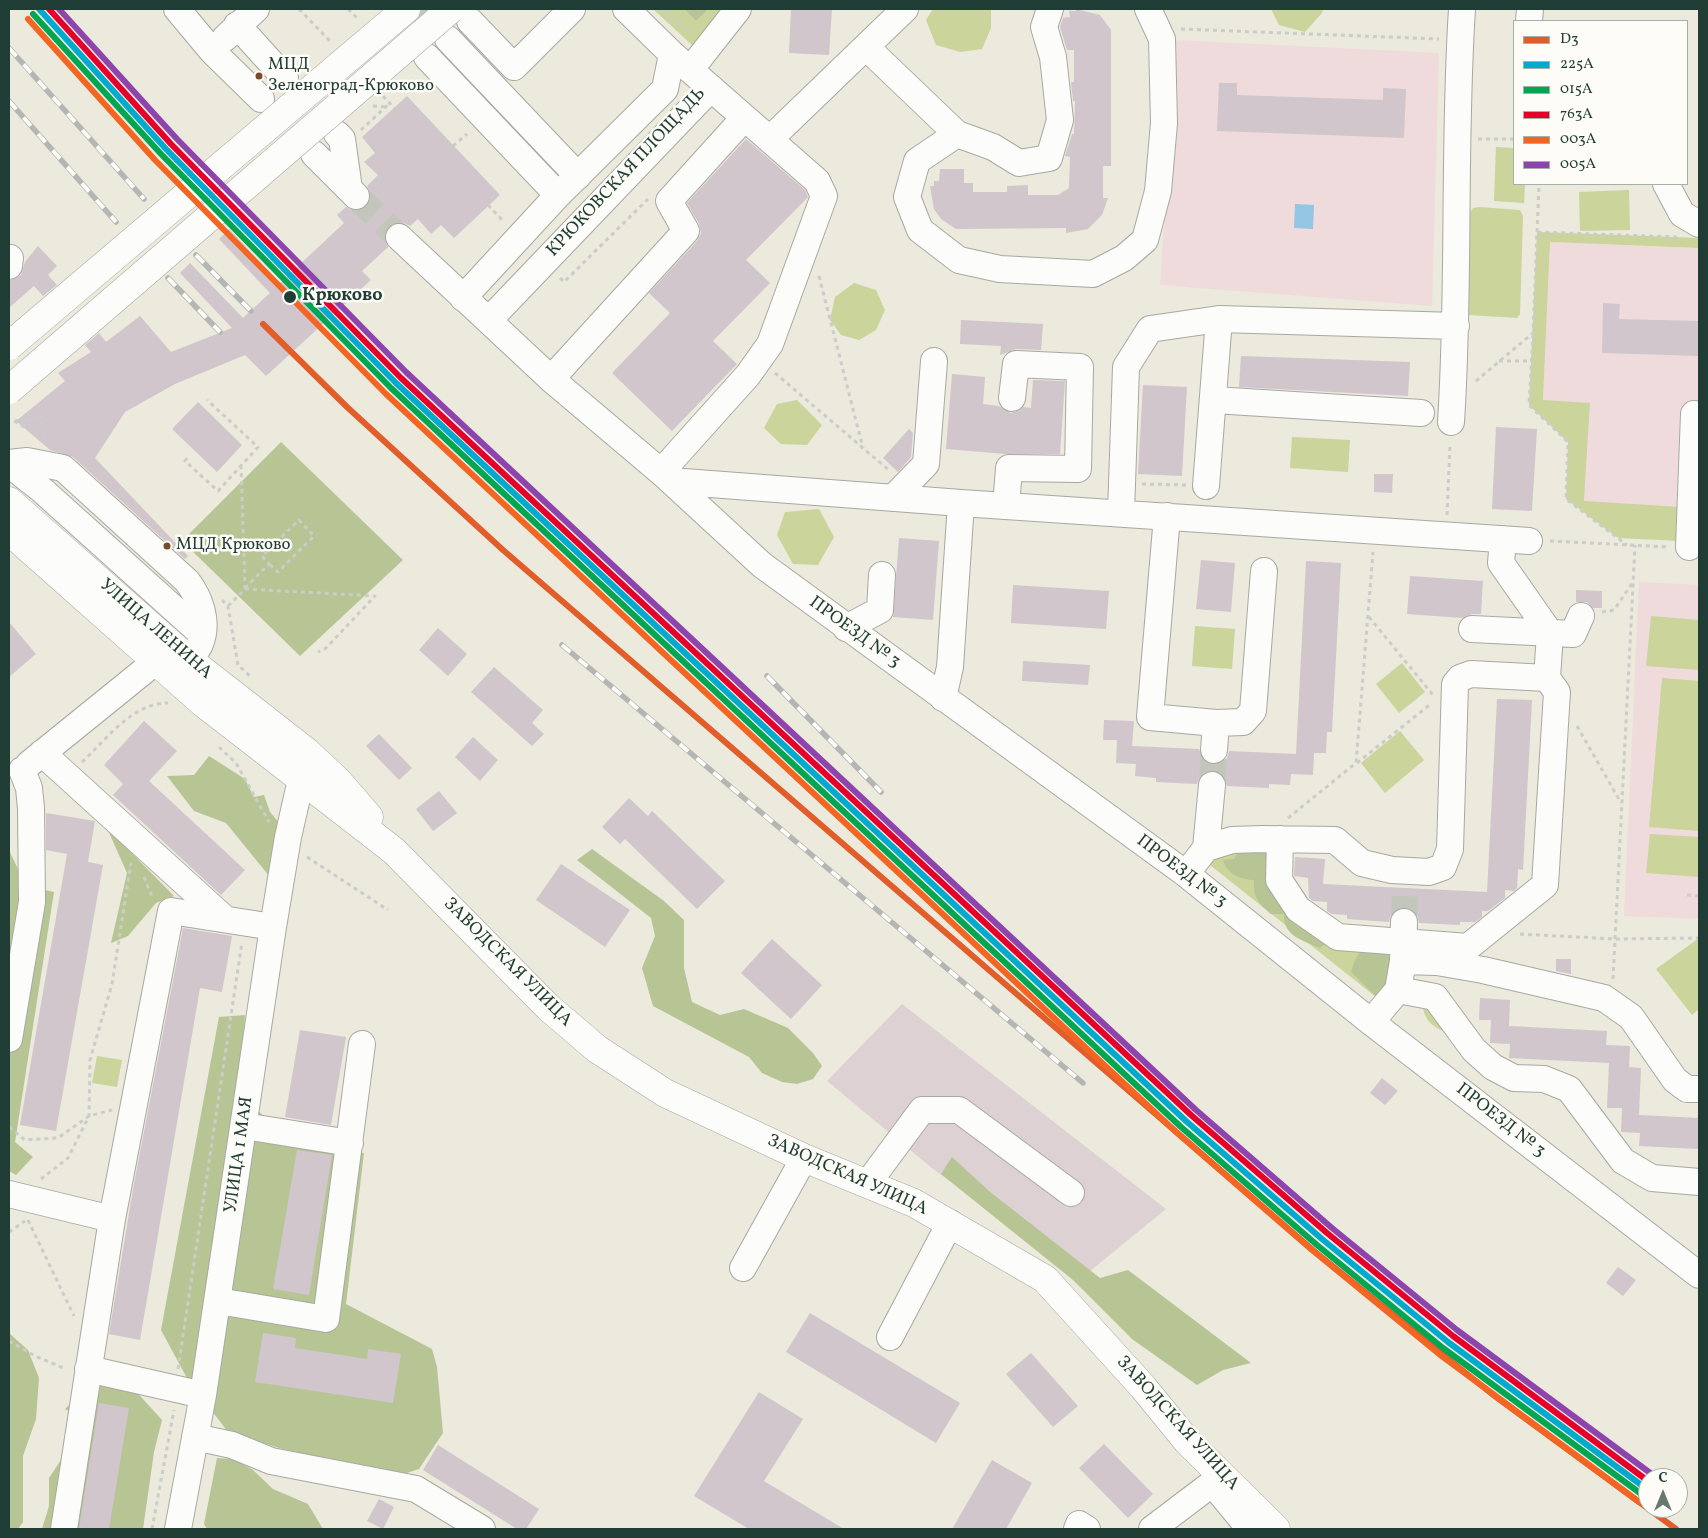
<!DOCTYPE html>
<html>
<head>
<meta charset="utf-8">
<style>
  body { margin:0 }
  #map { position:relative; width:1708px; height:1538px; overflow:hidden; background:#ece9dd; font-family:Vollkorn,serif }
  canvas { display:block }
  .frame { position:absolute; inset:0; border:10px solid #1f3d34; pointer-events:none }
  .legend { position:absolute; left:1513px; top:20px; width:175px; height:165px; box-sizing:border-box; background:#fdfcf7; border:1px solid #a4b0a9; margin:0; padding:6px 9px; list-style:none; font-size:15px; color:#1f3d34 }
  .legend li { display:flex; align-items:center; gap:10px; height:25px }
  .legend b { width:25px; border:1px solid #a4b0a9 }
  .north { position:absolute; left:1638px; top:1468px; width:50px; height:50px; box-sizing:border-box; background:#fdfcf7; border:1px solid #a4b0a9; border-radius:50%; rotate:0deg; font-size:14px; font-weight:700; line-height:20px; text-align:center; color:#1f3d34 }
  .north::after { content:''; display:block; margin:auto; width:18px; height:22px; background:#67796f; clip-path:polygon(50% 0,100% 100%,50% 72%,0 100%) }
</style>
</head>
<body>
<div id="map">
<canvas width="1708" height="1538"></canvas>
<div class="frame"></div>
<ul class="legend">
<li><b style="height:6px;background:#e15d29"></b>D3</li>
<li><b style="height:6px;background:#00a9ce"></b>225А</li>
<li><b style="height:6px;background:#00a651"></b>015А</li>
<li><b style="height:6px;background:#e4002b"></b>763А</li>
<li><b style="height:6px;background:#f26522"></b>003А</li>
<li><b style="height:6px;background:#8e44ad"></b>005А</li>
</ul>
<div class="north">С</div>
</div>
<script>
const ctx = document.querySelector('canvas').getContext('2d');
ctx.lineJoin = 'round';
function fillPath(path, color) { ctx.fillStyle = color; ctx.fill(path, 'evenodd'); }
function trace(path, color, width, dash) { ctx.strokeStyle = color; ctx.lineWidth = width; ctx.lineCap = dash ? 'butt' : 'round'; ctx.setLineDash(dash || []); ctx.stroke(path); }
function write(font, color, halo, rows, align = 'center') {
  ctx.font = font + ' Vollkorn,serif'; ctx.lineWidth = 5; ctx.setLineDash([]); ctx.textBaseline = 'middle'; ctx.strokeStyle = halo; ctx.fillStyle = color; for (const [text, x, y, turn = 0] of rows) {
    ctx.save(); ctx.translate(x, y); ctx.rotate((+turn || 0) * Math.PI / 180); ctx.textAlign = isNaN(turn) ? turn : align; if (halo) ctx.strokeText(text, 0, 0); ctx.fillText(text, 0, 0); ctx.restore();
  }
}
const built = new Path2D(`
  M1176 40 1439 53 1432 306 1160 285Z
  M1550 242 1699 248V507L1584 502 1590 404 1543 401Z
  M1639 582 1699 585V919L1624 916Z`);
const industrial = new Path2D(`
  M902 1004 1166 1209 1084 1276 933 1169 827 1081Z`);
const green = new Path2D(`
  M653 9H684L696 21 709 9H732L706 58Z
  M933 9H991V28L982 49 960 52 936 45 926 20Z
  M1271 9H1323L1322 13 1305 32 1279 25Z
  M1496 147 1514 148V184H1525L1524 203 1494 201Z
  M1629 190 1630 230 1580 231 1579 192Z
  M1479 207 1520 210 1523 216 1520 314 1517 318 1468 315 1466 311 1470 213 1473 208Z
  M1537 232 1699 238V248L1550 242 1543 400 1590 403 1584 501 1683 507 1681 541 1618 538 1566 499 1568 442 1529 405Z
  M854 283 876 290 885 310 876 330 859 340 841 335 830 320 835 297Z
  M797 400 822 425 807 445 781 444 764 428 777 404Z
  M1292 437 1350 440 1348 472 1290 468Z
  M819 509 834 537 818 565 793 564 777 535 785 512Z
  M1651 616 1699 620V670L1646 666Z
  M1195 626 1235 629 1232 669 1192 666Z
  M1402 663 1425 692 1399 713 1376 684Z
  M1662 678 1699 681V831L1649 827Z
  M1400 731 1424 760 1385 793 1361 763Z
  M1650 834 1699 837V877L1646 873Z
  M1232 840 1279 880 1338 937 1396 941 1381 1001 1210 865 1218 845Z
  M1699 938V1009L1692 1015 1656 969Z
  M1429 1000 1446 1032C1431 1027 1424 1019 1422 1003Z
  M97 1056 122 1060 117 1087 92 1083Z`);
const forest = new Path2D(`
  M684 9H709L696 21Z
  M281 442 403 560 300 656 182 541Z
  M209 756 245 779 254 797 264 795 270 812 281 825 270 877 226 823 194 811 167 776 194 775Z
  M107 828 174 896 156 903 128 936 111 943 127 873Z
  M1256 839 1290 879 1299 885 1300 895 1327 936 1325 944 1320 948C1302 940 1283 936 1284 914H1271C1258 903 1253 897 1254 880 1241 880 1227 874 1223 860L1234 859 1241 846Z
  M592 849 664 901 684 920V968L692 1002 720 1015 744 1009 788 1028 813 1053 822 1066 813 1079 797 1084 782 1082 762 1073 749 1057 653 1006 642 968 655 936 651 918 577 860Z
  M9 850 26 886 54 892 15 1142 33 1157 16 1175 9 1171Z
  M1364 945 1397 953 1388 985 1378 998 1351 972 1354 962Z
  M245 1015 240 1070 253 1105 286 1140 364 1153 346 1304 432 1349 437 1367 443 1433 419 1469 404 1474 366 1468 279 1448 228 1432 188 1380 161 1330 219 1017Z
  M952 1157 989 1191 1100 1278 1128 1270 1251 1363 1223 1370 1197 1385 1132 1339 1073 1280 941 1174Z
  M9 1333 28 1350 39 1378 36 1419 23 1456V1522L18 1529H9Z
  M112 1365 162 1420 154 1452 143 1529H42L49 1506V1478L87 1421 65 1409Z
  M217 1458 234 1459 253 1470 273 1489 308 1504 323 1529H207L204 1524Z`);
const water = new Path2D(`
  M1295 204 1314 205 1313 229 1294 228Z`);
const building = new Path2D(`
  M791 9H832L829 55 789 53Z
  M1076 9 1100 15 1111 30V166H1103V198H1108L1102 215 1088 229 1066 233V228L956 229 941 219 934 209 930 186H934V181H939L940 169H964V183H973V192H1007V186L1028 185V195H1058L1069 188 1070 157 1065 156 1072 134H1074L1075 101H1073L1071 82H1074V50H1067L1060 27 1063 18 1070 17 1069 11H1076Z
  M1219 83H1237V95L1383 100V88L1406 89 1404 138 1217 131Z
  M407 96 500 195 454 238 441 225 431 234 418 219 410 226 402 222 394 223 388 226 384 234 388 247 362 271 371 280 266 376 245 355 175 384 125 412 95 458 188 556 185 559 73 457 50 450 16 421 65 381 58 373 91 352 85 345 99 333 106 342 140 316 171 352 232 328 180 273 190 263 243 318 270 293 219 239 229 229 280 283 344 223 337 215 346 207 352 210 359 211 367 206 371 199 370 192 367 186 378 175 364 162 375 153 362 137Z
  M746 139 805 190 808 197 746 260 770 283 713 341 737 364 672 431 612 373 670 313 649 293 697 241 701 233 699 224 687 203Z
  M38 246 57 266 48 275 57 285 43 296 34 286 9 308V281L21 275 25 262Z
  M1603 303 1620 304 1619 319 1699 321V356L1602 353Z
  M961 320 1043 324 1041 350 1016 349 1000 355 1001 346 960 344Z
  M1241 356 1410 362 1408 396 1239 387Z
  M952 374 985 377 983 404 999 406 1011 413 1023 407 1031 408 1033 380 1065 381 1060 454H1006L946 449Z
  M1143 385 1187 387 1182 476 1138 474Z
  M198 402 242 445 217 472 172 429Z
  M1496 427 1537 429 1532 511 1492 509Z
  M909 429 913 433 911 457 898 472 883 458Z
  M1374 474H1393L1392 493 1374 492Z
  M899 538 939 541 933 620 893 617Z
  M1201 560 1235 563 1231 612 1196 609Z
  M1306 561 1341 563 1332 732H1327L1326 753H1314L1313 775 1291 774 1290 785 1269 784V788L1227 786 1221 773 1213 770 1205 772 1200 776 1197 784 1156 782V778L1135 776 1136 764 1116 763 1117 740H1103L1104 720 1134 721 1132 746 1199 749 1205 762 1212 765 1221 763 1227 758 1229 751 1296 754Z
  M1410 576 1483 581 1481 614H1472L1463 618 1407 614Z
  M1013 585 1109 591 1106 629 1011 623Z
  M1576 590 1602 591V608H1593L1587 602H1576Z
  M9 622 36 654 9 677Z
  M438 628 467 654 448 676 419 650Z
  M1023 661 1090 665 1088 685 1022 681Z
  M494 667 543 710 532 723 544 734 532 746 471 692Z
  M1497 699 1532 700 1523 870 1518 869 1517 888 1514 891 1505 890V898L1488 911H1482V917L1475 922H1460V925L1419 923 1417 914 1412 910 1405 907 1396 909 1391 915 1389 922 1347 919V915L1332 914 1327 911V902L1313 901 1309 898 1308 878 1294 876 1295 857 1325 859 1323 884 1487 892Z
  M144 721 177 751 149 781 245 870 221 895 113 795 123 784 104 765Z
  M379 734 412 768 399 780 366 746Z
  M473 737 498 760 480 781 455 757Z
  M439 791 457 813 433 831 416 809Z
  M629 798 648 816 652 811 725 881 697 909 625 839 620 844 602 827Z
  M46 813 95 821 88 862 103 865 56 1131 20 1125 67 854 46 850Z
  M561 864 630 910 605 947 536 900Z
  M183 928 232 936 222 992 200 988 140 1340 109 1334 133 1189Z
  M772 939 822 985 791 1019 741 973Z
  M1556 959H1571V974L1556 971Z
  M1480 998 1510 1000 1509 1026 1607 1031 1606 1045 1630 1046 1629 1067 1641 1068 1639 1115 1699 1118V1149L1639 1146 1640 1133 1621 1132 1622 1108H1607L1609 1063 1509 1058 1510 1044 1490 1043 1491 1020H1479Z
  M300 1030 346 1037 331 1125 285 1117Z
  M1382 1078 1398 1091 1385 1105 1370 1093Z
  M297 1150 332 1155 309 1295 273 1289Z
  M1618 1267 1636 1280 1623 1296 1606 1283Z
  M810 1313 960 1403 936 1443 786 1352Z
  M263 1333 296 1338 295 1348 367 1359 368 1349 401 1354 393 1403 255 1382Z
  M1031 1353 1078 1406 1053 1427 1006 1374Z
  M759 1392 803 1419 764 1481 844 1529H749L694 1496Z
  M99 1403 129 1408 109 1529H79Z
  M1104 1444 1153 1494 1128 1518 1079 1468Z
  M438 1445 539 1509 526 1529H517L423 1470Z
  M992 1460 1032 1483 1006 1529H952Z
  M379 1499 394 1507 383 1529 367 1521Z`);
const minorTunnel = new Path2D(`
  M421 9 448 39
  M356 196 399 237
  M1212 785 1214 750
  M1404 922 1405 888`);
const path = new Path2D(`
  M299 9 330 41
  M348 9 357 18
  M662 9 692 35
  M1181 29 1439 39
  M383 96 394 108
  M373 106 386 107
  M361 130 390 103
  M1478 139H1514
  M453 146 467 134
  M488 205 504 222
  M1537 232 1539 184
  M819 276 863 448
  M560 278 564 282 648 199
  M1533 334 1529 405 1568 442 1566 499 1627 545
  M1499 361H1531
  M775 373 890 471
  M1476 381 1533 333 1537 232 1677 237
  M14 421 48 441
  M15 421 42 417 43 438
  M187 458 185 461 218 491 258 447 207 400
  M1142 484 1186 485
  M1447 515 1450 444
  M1550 541 1669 547
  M245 588 269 564 262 556 299 520 314 536 278 572 269 564
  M245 589 375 596 326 648 318 652
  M222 600 228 606 238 665 251 677
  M228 606 245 589 241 466
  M1602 612 1614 610 1633 582
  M1369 617 1433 695
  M1577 726 1620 801
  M219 747 236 763 269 822
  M82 762C107 739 132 703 168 703
  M1357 763 1432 703
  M1288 818 1356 763 1373 552
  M307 857 388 910
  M144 877 153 899
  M1687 895 1699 896
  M1520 934 1615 939 1699 938
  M1613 979 1635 545
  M9 1127 25 1140 58 1138 89 1116 112 1110
  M41 1179 68 1158 89 1116 90 1060 112 984 131 863
  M28 1220 74 1316
  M9 1232 25 1221
  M9 1341 35 1356 66 1369
  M178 1369 242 942
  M152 1529 174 1410`);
const minor = new Path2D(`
  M177 9 212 51 261 99
  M626 9 672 54 817 181 824 196 770 344 748 375 661 472
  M1050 9 1044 27 1053 57 1060 120 1049 158 1019 163 993 147 957 134 917 161 907 197 920 230 959 260 1000 269 1093 274 1124 258 1145 240 1158 191 1164 123 1162 39 1148 9
  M470 21 514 67 572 9
  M1529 21 1530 9
  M237 25 285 78
  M225 38 256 9
  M448 39 578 176
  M866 47 957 134
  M427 57 558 195
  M690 70 738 9
  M337 134 342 139 349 189
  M770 139 905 9
  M314 154 356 196
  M1666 184 1682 214 1699 224
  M399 237 551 379 661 472 762 565 1186 874 1371 1022 1699 1275
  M9 266 10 258
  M463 298 558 195 665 89 672 54
  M489 320 711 88
  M551 379 686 231 669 201 736 127
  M1214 400 1421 413
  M1451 422C1460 284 1453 146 1462 9
  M9 463 27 461 63 468 187 581C200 598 209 622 200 644 198 650 192 655 188 659L165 661
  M9 464 42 490 202 634
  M671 481 961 503 1529 541
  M1206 486 1219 319 1456 326
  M893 498 926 464 934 361
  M1006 506 1009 468 1078 469 1080 367 1016 364 1012 398
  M1121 513 1126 367 1150 329 1219 319
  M1167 516 1150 717 1216 723 1243 722 1253 711 1264 571
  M1689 547 1694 414
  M846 628 880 610 882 575
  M1472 629 1573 634 1581 616
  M943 698 950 667 961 503
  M1214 750 1216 723
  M42 753 225 919
  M29 764 155 662
  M1280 839 1279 880 1298 909 1338 937 1468 947 1545 885 1557 692 1547 678 1550 633 1501 563 1503 539
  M1206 848 1212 785
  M1186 874 1206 848 1232 840 1262 839 1335 840 1362 863 1392 870 1429 872 1443 867 1450 849 1455 684 1460 678 1471 674 1547 678
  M1403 961 1437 962 1483 970 1604 998 1631 1017 1675 1080 1687 1089H1699
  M1398 990 1435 997 1474 1050 1493 1067 1514 1078 1544 1079 1569 1089 1623 1161 1652 1178 1699 1182
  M1371 1022 1398 990 1403 961 1404 922
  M9 1039 32 902 31 808 29 788 22 770
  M244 1126 350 1143
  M868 1183 922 1110H959L1071 1193
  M9 1194 112 1219
  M743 1268 804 1158
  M218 1301 326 1319 362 1044
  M890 1337 950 1223
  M88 1369 203 1395
  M195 1437 232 1445 271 1461 416 1489 482 1529
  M1212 1483 1250 1529
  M64 1529 112 1219 171 911 273 927
  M178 1529 203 1395 273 927 288 837 306 758
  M1077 1529 1079 1524 1087 1529
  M1152 1529 1222 1476`);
const major = new Path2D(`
  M9 501 188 659 307 752 337 780 369 817
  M9 531 203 703 394 851 548 1007 597 1049 665 1093 804 1158 914 1203 1045 1279 1143 1387 1187 1441 1276 1529`);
const rail = new Path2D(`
  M9 48 144 199
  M9 101 116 222
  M196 255 251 311
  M168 278 220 332
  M562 645 1083 1083
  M767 676 881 792`);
const majorBridge = new Path2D(`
  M9 346 406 9
  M9 390 451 9`);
const rail1 = new Path2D(`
  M263 324 347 407 503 550 1314 1251 1492 1394 1676 1529`);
const rail2 = new Path2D(`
  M39 9 166 149 396 383 1186 1121 1322 1239 1448 1342 1648 1490`);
const rail3 = new Path2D(`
  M33 14 161 154 391 388 1181 1127 1317 1245 1443 1348 1644 1496`);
const rail4 = new Path2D(`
  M49 9 171 144 401 378 1191 1115 1327 1233 1453 1336 1648 1481`);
const rail5 = new Path2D(`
  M28 19 155 160 386 394 1176 1132 1312 1250 1439 1354 1639 1502`);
const rail6 = new Path2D(`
  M59 9 177 139 406 372 1196 1110 1332 1228 1457 1330 1657 1478`);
const markers = [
  [259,76,4.5,"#7a4b2a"],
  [290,297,7,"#1f3d34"],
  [167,546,4.5,"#7a4b2a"]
];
const busNames = [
  ["МЦД",268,66],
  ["Зеленоград-Крюково",268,87],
  ["МЦД Крюково",176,546]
];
const streetNames = [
  ["КРЮКОВСКАЯ ПЛОЩАДЬ",627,173,-47],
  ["УЛИЦА ЛЕНИНА",155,630,41],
  ["ПРОЕЗД № 3",854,633,36],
  ["ПРОЕЗД № 3",1181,872,37],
  ["ЗАВОДСКАЯ УЛИЦА",507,963,45],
  ["ПРОЕЗД № 3",1500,1121,38],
  ["УЛИЦА 1 МАЯ",240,1155,-82],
  ["ЗАВОДСКАЯ УЛИЦА",847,1176,24],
  ["ЗАВОДСКАЯ УЛИЦА",1177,1424,48]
];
const stopNames = [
  ["Крюково",302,297]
];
fillPath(built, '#f0dbdc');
fillPath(industrial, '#ddd1d4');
fillPath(green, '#cad49b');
fillPath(forest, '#b7c595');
fillPath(water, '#92c6e2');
fillPath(building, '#d0c6cc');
trace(minorTunnel, '#c3c7bb', 26, [26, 13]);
trace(minor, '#a7a9a1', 28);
trace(major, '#a7a9a1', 29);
trace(path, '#cbcdc9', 3, [4, 4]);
trace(minor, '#fcfcfa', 26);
trace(major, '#fcfcfa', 28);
trace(rail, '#b3b6b3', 5.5);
trace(rail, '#fdfcf7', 4, [11]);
trace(majorBridge, '#a7a9a1', 29, []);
trace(majorBridge, '#fcfcfa', 28);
trace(rail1, '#e15d29', 6);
trace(rail2, '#00a9ce', 6);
trace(rail3, '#00a651', 6);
trace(rail4, '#e4002b', 6);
trace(rail5, '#f26522', 6);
trace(rail6, '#8e44ad', 6);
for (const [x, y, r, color] of markers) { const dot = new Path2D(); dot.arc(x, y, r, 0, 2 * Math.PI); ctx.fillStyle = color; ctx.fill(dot); trace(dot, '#fdfcf7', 2); }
write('17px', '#1f3d34', '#fdfcf7', busNames, 'left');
write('18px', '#1f3d34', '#fdfcf7', streetNames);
write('bold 18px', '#1f3d34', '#fdfcf7', stopNames, 'left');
</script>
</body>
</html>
